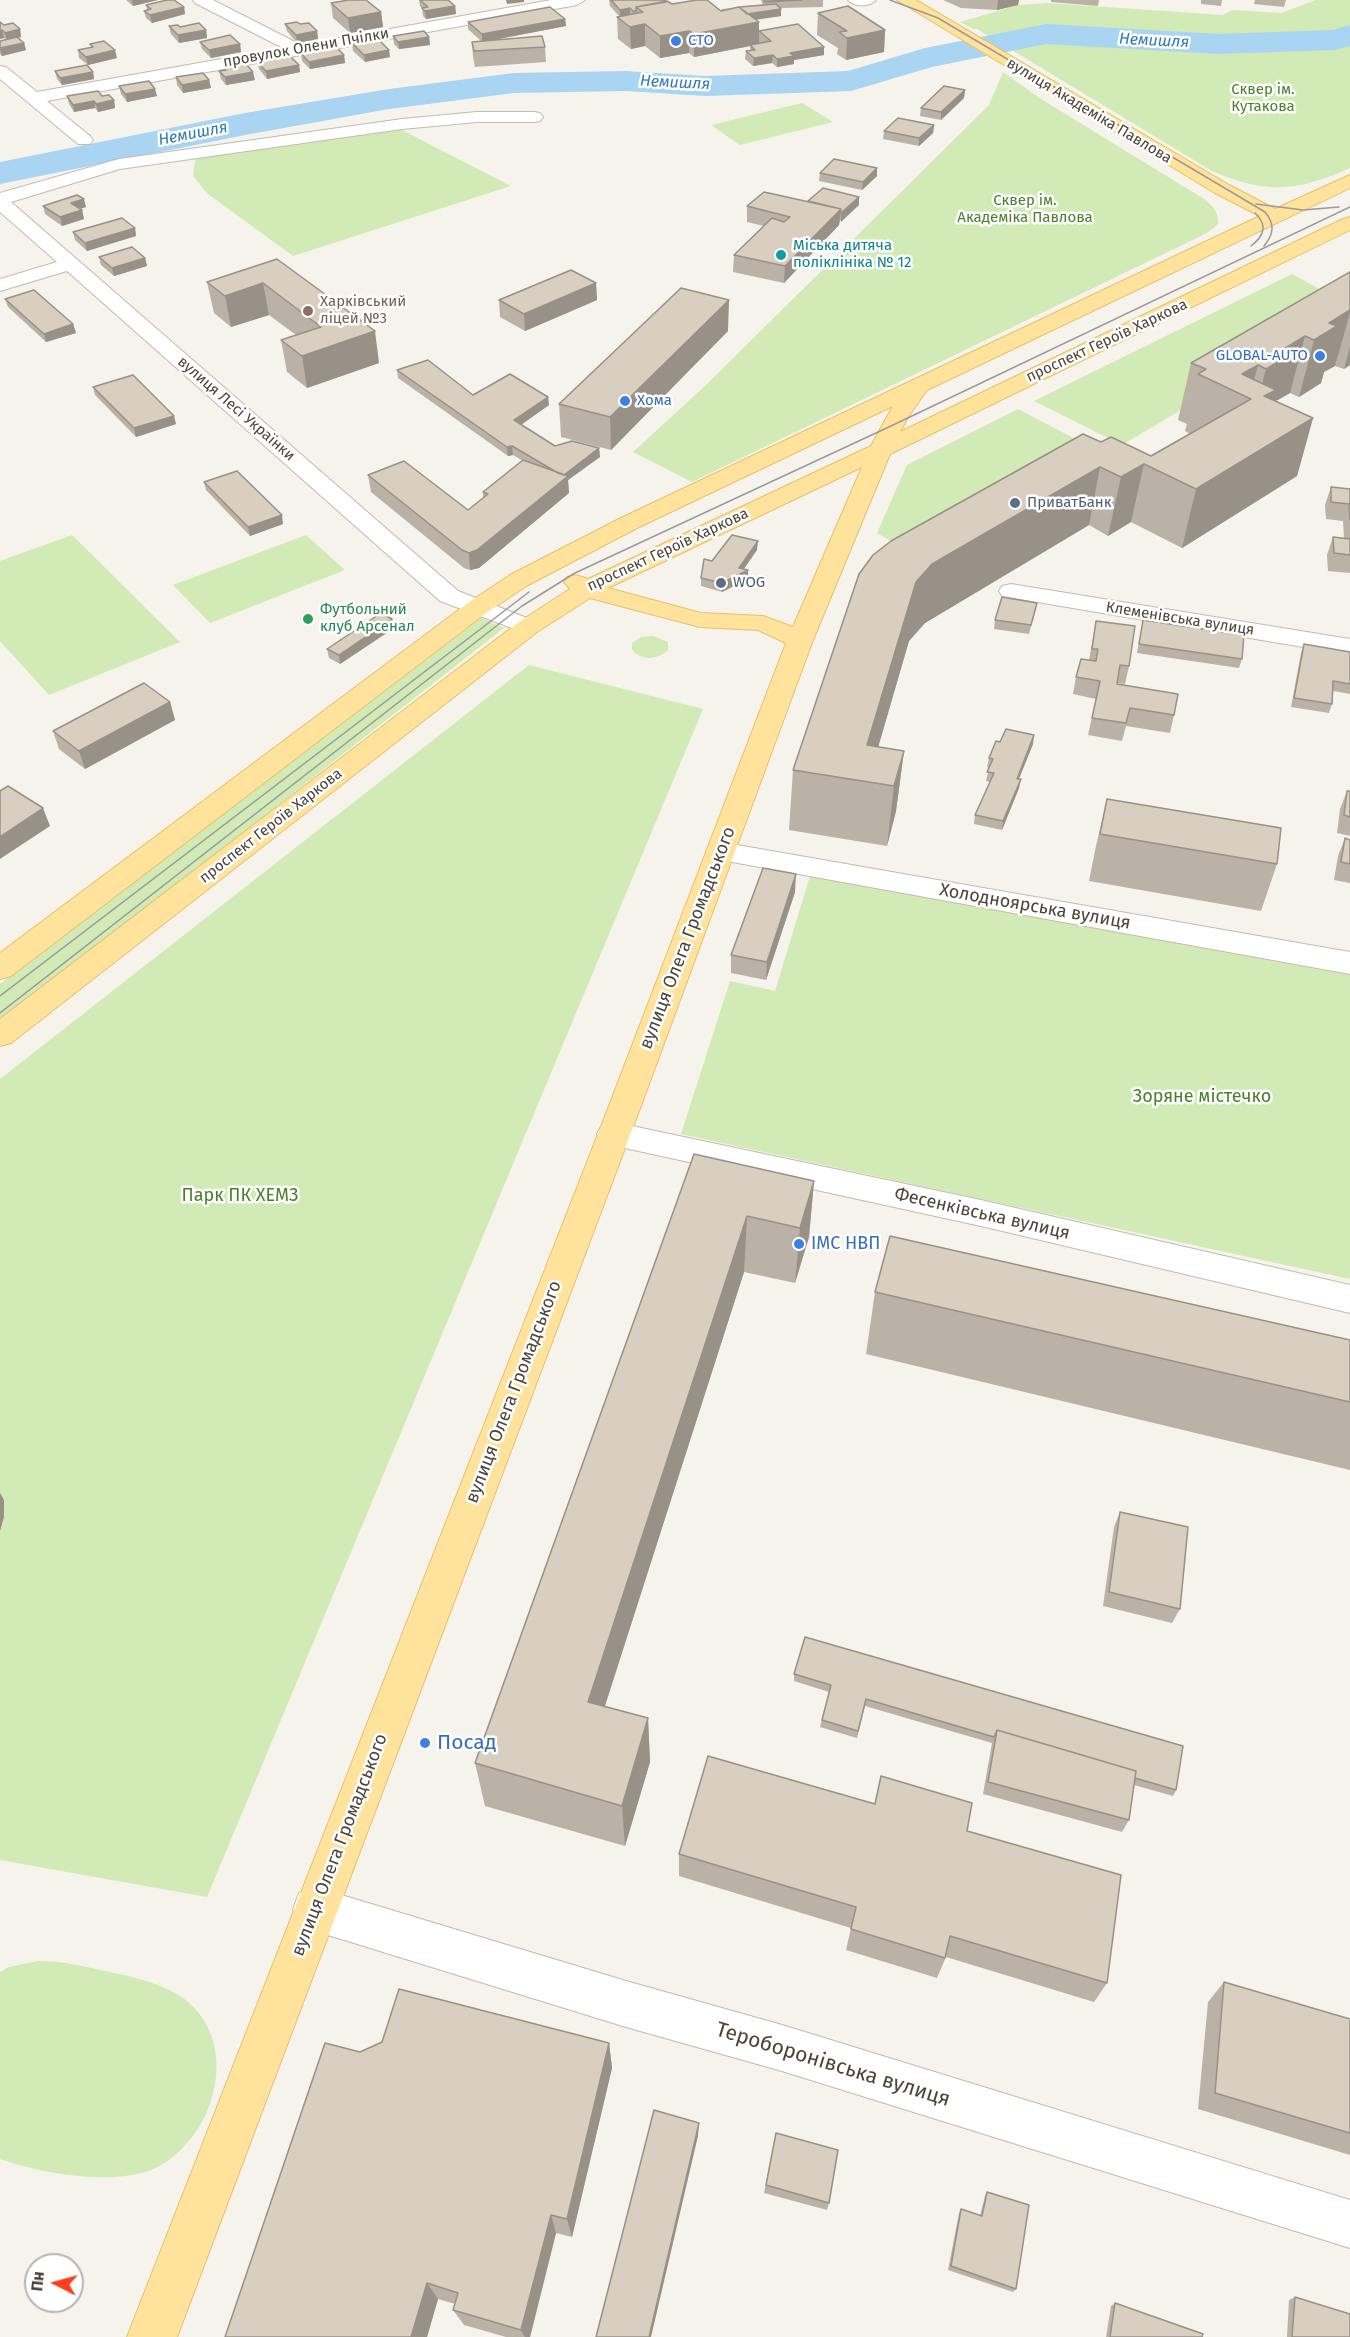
<!DOCTYPE html>
<html>
<head>
<meta charset="utf-8">
<style>
  body { margin:0 }
  #map { position:relative; width:1350px; height:2337px; overflow:hidden; background:#f6f3ec; font-family:"Fira Sans",sans-serif }
  canvas { display:block }
  .north { position:absolute; left:24px; top:2253px; width:60px; height:60px; box-sizing:border-box; background:#fff; border:2px solid #b7b4b0; border-radius:50%; rotate:276deg; font-size:16px; font-weight:700; line-height:24px; text-align:center; color:#4b4439 }
  .north::after { content:''; display:block; margin:auto; width:21px; height:27px; background:#fc3f1d; clip-path:polygon(50% 0,100% 100%,50% 72%,0 100%) }
</style>
</head>
<body>
<div id="map">
<canvas width="1350" height="2337"></canvas>
<div class="north">Пн</div>
</div>
<script>
const ctx = document.querySelector('canvas').getContext('2d');
ctx.lineJoin = 'round';
function fillPath(path, color) { ctx.fillStyle = color; ctx.fill(path, 'evenodd'); }
function trace(path, color, width, dash) { ctx.strokeStyle = color; ctx.lineWidth = width; ctx.lineCap = dash ? 'butt' : 'round'; ctx.setLineDash(dash || []); ctx.stroke(path); }
function write(font, color, halo, rows, align = 'center') {
  ctx.font = font + ' "Fira Sans",sans-serif'; ctx.lineWidth = 5; ctx.setLineDash([]); ctx.textBaseline = 'middle'; ctx.strokeStyle = halo; ctx.fillStyle = color; for (const [text, x, y, turn = 0] of rows) {
    ctx.save(); ctx.translate(x, y); ctx.rotate((+turn || 0) * Math.PI / 180); ctx.textAlign = isNaN(turn) ? turn : align; if (halo) ctx.strokeText(text, 0, 0); ctx.fillText(text, 0, 0); ctx.restore();
  }
}
const green = new Path2D(`
  M1316 0H1350V168C1298 192 1265 194 1212 171L977 29H974L960 22 1018 5 1048 3 1223 15 1233 10 1281 13Z
  M1003 72 1041 99 1204 199C1213 206 1219 212 1218 224L1207 233 692 482 633 452 706 385 989 105Z
  M802 103 833 122 740 145 711 125Z
  M392 125 511 186 293 256 208 194 193 176 196 154Z
  M1292 274 1350 306V310L1122 445 1034 401Z
  M1018 409 1106 455 923 560 877 533 907 465Z
  M72 535 180 642 49 695 0 641V561Z
  M306 535 345 570 210 623 173 585Z
  M481 618 504 628 219 851 0 1019V984Z
  M653 636 668 642V650C658 660 642 661 632 650V643L641 637Z
  M529 665 703 709 207 1897 0 1860V1079Z
  M810 876 1350 975V1279L681 1134 730 981 775 991Z
  M38 1961C62 1961 83 1966 105 1971 129 1976 153 1981 175 1993 220 2018 226 2073 205 2116 194 2139 172 2163 148 2171 106 2185 41 2173 0 2159V1972L9 1967Z`);
const river = new Path2D(`
  M1046 24 1219 34 1332 30 1350 25V46L1335 50 1219 54 1046 44 932 67 851 91 705 96 626 91 514 93 389 109 245 135 0 184V162L245 113 389 89 514 73 626 71 705 76 848 71 925 48Z`);
const minor = new Path2D(`
  M193 0H213L301 45 551 0H585L577 5 47 101 90 136 93 140 90 144H78L0 79V66L6 67 37 92 283 48 195 3Z
  M848 0H876C870 7 854 7 848 0Z
  M477 112H534L540 113 543 117 540 121 534 122H477L402 129 120 169 11 202 458 591 537 622 540 627 537 632 528 634 440 601 67 271 0 291V279L57 262 0 212V193L119 159 402 119Z
  M1011 584 1350 639V655L1002 596 999 591 1002 586Z
  M720 842 1350 952V974L710 858 706 851 710 844Z
  M613 1122 981 1200 1350 1285V1313L981 1226 602 1143 597 1134 602 1125Z
  M315 1887 626 1981 782 2025 1350 2200V2248L782 2071 626 2027 315 1931 299 1925 293 1909 299 1893Z`);
const major = new Path2D(`
  M897 0H916L1229 185 1275 209 1350 175V188L927 390 908 417 900 432 1343 219 1350 217V230L890 454 813 640 639 1111 177 2337H127L607 1111 786 643 758 630 700 627 590 598 537 632 11 1043 0 1046V1019L519 622 570 589 564 582 567 577 576 575 588 579 871 446 893 406 637 528 528 585 486 613 11 976 0 979V953L468 603 510 575 621 518 1260 216 1215 193ZM862 467 793 627 763 616 701 613 608 588Z`);
const tram = new Path2D(`
  M890 0 938 18 1265 212C1275 224 1274 234 1264 246
  M1256 204 1303 210 1339 207
  M1251 246C1264 236 1268 225 1255 213
  M0 996 529 592
  M0 1013 522 606 575 573 891 426 1350 207`);
const wall = new Path2D(`
  M126 0H158L133 6Z
  M419 0H448L455 6 456 14 426 19 423 16 422 9 420 6Z
  M609 0H665L666 2 672 4 721 11 722 9 763 5 761 0H823V7L781 8V16L756 20 759 22V31L824 47V55L794 60V64L777 67 772 63 753 66 745 59 746 51 750 50V46L694 57 689 53 660 58 645 46 631 49 618 39 617 17 619 16 610 6Z
  M943 0H1019L1018 5 997 10 961 8Z
  M1051 0H1099L1098 6 1051 2Z
  M1201 0H1222L1221 6 1201 4Z
  M1255 0H1286L1284 7 1254 4Z
  M331 3 381 12 383 27 350 33 333 18Z
  M146 5 184 7 185 14 152 23 146 18 144 11 147 10Z
  M818 13 885 30 884 52 846 60 837 54 838 48 817 35Z
  M565 19 566 26 494 40 545 47 546 62 475 67 473 57 472 42 481 41 468 29V22Z
  M0 22 4 25 20 29 21 37 17 38 24 43 26 50 2 56 0 54V41L6 40 4 38 0 39Z
  M285 24H300L317 31 318 39 297 43 287 31Z
  M169 26 206 30 207 38 179 43 171 34Z
  M393 36 429 37 430 45 399 49 394 44Z
  M200 42 240 44 241 52 211 58 202 49Z
  M352 43 390 57 365 62 353 51Z
  M90 44 117 58 88 65 79 58 78 50 91 47Z
  M301 53 344 55 345 63 310 69 302 61Z
  M257 62 299 65 300 72 267 79 259 69Z
  M224 67 255 80 226 85 221 79 219 71 224 70Z
  M55 71 93 72 94 79 62 85 57 79Z
  M176 77 209 80 211 88 183 93 177 85Z
  M119 86 157 96 127 102 121 94Z
  M965 90 964 98 941 120 920 116 921 108Z
  M67 96H102L114 100 115 108 98 112 95 108 74 112 69 104Z
  M934 125 933 133 919 146 883 139 884 131Z
  M877 168V176L862 190 819 181 820 173Z
  M859 197V205L840 221 839 225 784 283 733 272 734 255 764 226 747 222V206Z
  M43 206 86 207 80 209 82 210 84 219 62 226 45 214Z
  M135 228 136 236 87 251 75 240 73 232Z
  M99 257 145 258 147 266 114 276 101 265Z
  M277 259 379 363 307 388 287 372 281 340 296 335 269 315 231 327 214 313 207 282Z
  M1350 272V365L1344 369 1335 366 1324 372 1321 383 1299 397 1290 393 1276 401 1313 418 1297 476 1182 548 1131 522 1108 536 1089 525 925 623 909 641 878 747 904 751 896 811 887 846 789 830 793 770 859 574 1101 442 1151 456 1190 434 1185 431 1187 424 1178 420 1191 363Z
  M596 283 597 300 525 331 500 317 499 300Z
  M5 299 73 324 76 333 46 342 8 307Z
  M728 331 611 450 561 437 559 404Z
  M397 370 473 395 548 397 549 405 521 425 555 446 599 448 600 457 568 480 569 493 479 568 470 570 464 568 371 492 368 475 468 510 483 498V492L523 461 513 455 508 456 398 378Z
  M93 387 176 424 136 437 95 395Z
  M204 482 283 524 250 536 206 490Z
  M1331 487 1350 489V573L1328 571 1327 555 1333 537 1344 538 1343 521 1326 519 1325 505Z
  M757 550 744 569 748 579 722 592 701 586V578L712 561Z
  M1037 603 1029 634 994 629 995 620Z
  M392 619 394 628 340 664 329 658 327 649Z
  M1143 620 1242 659 1239 668 1137 653Z
  M1096 621 1129 666 1125 684 1117 683V684L1174 715 1170 733 1126 726 1122 741 1088 735 1096 699 1073 694 1076 677 1089 660Z
  M1304 644 1350 652V694L1333 691 1332 704 1329 713 1291 707 1301 653Z
  M170 702 175 720 85 769 59 749 53 731Z
  M1000 742 1033 744 1019 779V788L1002 830 974 824 975 815 990 782 986 781 989 768 987 767 989 758Z
  M1347 791H1350V836L1337 833 1340 809Z
  M1107 799 1277 864 1261 911 1089 881 1096 846Z
  M1345 838 1350 840V883L1334 880 1338 856Z
  M795 892 766 980 731 973V955Z
  M694 1154 814 1181 809 1237 795 1283 744 1272 605 1706 648 1718 650 1762 625 1846 485 1806 475 1763Z
  M875 1292 1350 1340V1470L866 1354Z
  M1120 1512 1180 1609 1172 1623 1103 1606 1114 1527Z
  M794 1674 1176 1790 1173 1796 1134 1785 1129 1820 1122 1832 983 1794 992 1743 865 1706 857 1738 820 1727 829 1692 794 1681Z
  M881 1776 967 1831 1107 1983 1094 2002 946 1957 937 1978 846 1950 851 1928 679 1876V1854L875 1804Z
  M1224 1982 1350 2019V2155L1198 2109 1208 2002Z
  M609 2043 612 2068 572 2237 556 2233 530 2337H506L464 2325 453 2310 455 2304 438 2299 427 2337 360 2052Z
  M776 2133 829 2203 827 2210 764 2193Z
  M987 2192 1016 2289 1013 2292 948 2270 959 2213 961 2209 980 2216 985 2196Z
  M1295 2297 1350 2337H1287L1289 2300Z
  M1115 2303 1202 2337H1106L1111 2306Z`);
const shadedWall = new Path2D(`
  M132 0H158L133 6Z
  M506 0H524V2L507 4Z
  M998 0H1019L1018 5 997 10Z
  M455 6 456 14 426 19 425 11Z
  M184 7 185 14 152 23 150 15Z
  M630 8V16L620 17V10Z
  M781 9V16L737 22 738 15Z
  M381 12 383 27 350 33 348 18Z
  M565 19 566 26 482 42V34Z
  M759 22V44L750 45V46L694 57V34Z
  M645 24V46L631 49 630 27Z
  M20 29 21 37 7 40 5 33Z
  M2 30 4 38 0 39V31Z
  M206 30 207 38 179 43 178 35Z
  M885 30 884 52 846 60 847 38Z
  M317 31 318 39 297 43 296 35Z
  M689 31V53L660 58V36Z
  M429 37 430 45 399 49 398 42Z
  M24 43 26 50 2 56 0 49Z
  M240 44 241 52 211 58 209 50Z
  M824 47V55L794 60V64L777 67V59L790 53Z
  M115 50 117 58 88 65 86 57Z
  M389 50 390 57 365 62 364 55Z
  M344 55 345 63 310 69 309 62Z
  M773 55 772 63 753 66 754 58Z
  M299 65 300 72 267 79 266 71Z
  M93 72 94 79 62 85 60 78Z
  M253 72 255 80 226 85 225 77Z
  M209 80 211 88 183 93 182 85Z
  M155 89 157 96 127 102 125 94Z
  M965 90 964 98 941 120V112Z
  M114 100 115 108 98 112 96 104Z
  M94 101 95 108 74 112 73 105Z
  M934 125 933 133 919 146V138Z
  M877 168V176L862 190 863 182Z
  M859 197V205L841 222V213Z
  M84 199 86 207 73 211 71 203Z
  M841 209 839 225 784 283 785 266Z
  M82 210 84 219 62 226 60 217Z
  M135 228 136 236 87 251 85 243Z
  M145 258 147 266 114 276 112 268Z
  M263 283 269 315 231 327 225 296Z
  M596 283 597 300 525 331 524 314Z
  M729 300 728 331 611 450 610 417Z
  M1350 310V313L1335 366 1324 372 1321 383 1299 397 1314 340 1329 323Z
  M73 324 76 333 46 342 44 334Z
  M375 331 379 363 307 388 302 356Z
  M1305 336 1290 393 1276 401 1251 426 1266 369 1279 352Z
  M1350 347V365L1344 369Z
  M1258 365 1249 398 1242 374Z
  M548 397 549 405 515 429 514 420Z
  M174 416 176 424 136 437 134 428Z
  M1313 418 1297 476 1182 548 1196 489Z
  M512 446 513 455 508 456 507 447Z
  M599 448 600 457 568 480 569 493 479 568 470 570 469 553 563 475Z
  M1144 464 1131 522 1108 536 1121 477Z
  M1100 467 1089 525 925 623 909 641 868 782 867 745 916 582 932 564Z
  M282 515 283 524 250 536 248 527Z
  M758 541 757 550 740 574 748 570V579L722 592V583L739 568Z
  M392 619 394 628 340 664 339 655Z
  M170 702 175 720 85 769 79 751Z
  M1034 735 1033 744 1015 788 1017 779Z
  M904 751 896 811 887 846 894 786Z
  M1021 779 1019 788 1002 830 1003 821Z
  M43 808 50 826 0 859V837Z
  M796 874 795 892 766 980 767 962Z
  M814 1181 809 1237 795 1283 800 1228Z
  M747 1216 744 1272 592 1746 588 1702Z
  M0 1493 4 1500V1517L0 1531Z
  M648 1718 650 1762 625 1846 622 1806Z
  M609 2043 612 2068 572 2237 567 2219Z
  M699 2123 698 2136 651 2337H649Z
  M551 2215 556 2233 530 2337H525L521 2330Z
  M427 2283 438 2299 427 2337H411Z`);
const building = new Path2D(`
  M167 0H174L184 7 150 15 144 11 151 9 146 5Z
  M349 0H366L381 12 348 18 331 3Z
  M420 0H448L455 6 425 11 422 8 428 7Z
  M611 0H665L666 2 636 7V11H633L630 8 620 10Z
  M697 0H707L721 11 739 7 759 22 694 34 689 31 660 36 645 24 630 27 617 17 643 12 636 7 667 1 672 4Z
  M764 0H802L765 2Z
  M776 4 781 9 747 14 739 7Z
  M848 6 885 30 847 38 839 32 847 31 818 13Z
  M550 7 565 19 482 34 468 22Z
  M0 22 4 25 13 23 20 29 5 33 2 30 0 31Z
  M297 22 300 24 309 23 317 31 296 35 285 24Z
  M199 23 206 30 178 35 169 26 178 25 180 27Z
  M798 24 824 47 790 53 794 56 777 59 773 55 754 58 746 51 755 50 750 45 771 41 759 31Z
  M424 31 429 37 398 42 393 36Z
  M230 35 240 44 209 50 200 42Z
  M542 36 545 47 474 51 472 42Z
  M17 37 24 43 0 48V41Z
  M378 39 389 50 364 55 352 43Z
  M104 41 115 50 86 57 78 50 93 47 90 44Z
  M336 47 344 55 309 62 301 53Z
  M290 56 299 65 266 71 257 62Z
  M245 63 253 72 225 77 219 71 226 70 224 67Z
  M87 65 93 72 60 78 55 71Z
  M203 73 209 80 182 85 176 77Z
  M149 81 155 89 125 94 119 86Z
  M944 86 965 90 941 112 921 108Z
  M98 91 102 96 109 95 114 100 96 104 94 101 73 105 67 96Z
  M898 118 934 125 919 138 884 131Z
  M834 159 877 168 863 182 820 173Z
  M823 188 859 197 841 213H840L841 209 808 201Z
  M764 192 841 209 785 266 734 255 772 218 784 222 790 217 747 206Z
  M77 195 84 199 71 203 82 210 60 217 43 206Z
  M122 218 135 228 85 243 73 232Z
  M132 247 145 258 112 268 99 257Z
  M277 259 375 331 302 356 281 340 321 327 263 283 225 296 207 282Z
  M571 270 596 283 524 314 499 300Z
  M1350 272V310L1329 323 1337 326 1314 340 1305 336 1279 352 1288 356 1266 369 1258 365 1242 374 1276 390 1264 396 1313 418 1196 489 1144 464 1121 477 1100 467 932 564 916 582 867 745 904 751 894 786 793 770 859 574 873 555 891 541 1083 434 1101 442 1111 437 1151 456 1251 399 1198 374 1206 369 1191 363Z
  M681 288 729 300 610 417 559 404Z
  M34 290 73 324 44 334 5 299Z
  M428 360 473 395 510 374 548 397 514 420 555 446 572 441 599 448 564 475 558 473 512 446 507 447 397 370Z
  M133 375 174 416 134 428 93 387Z
  M523 460 568 476 477 550 469 553 462 550 368 475 404 461 468 510 488 494 483 492Z
  M237 471 282 515 248 527 204 482Z
  M1331 487 1350 489V520L1349 504 1331 502Z
  M732 535 758 541 739 568 748 570 722 583 701 578 704 559 712 561Z
  M1333 537 1350 539V555L1334 553Z
  M1002 597 1037 603 1031 625 995 620Z
  M381 613 392 619 339 655 327 649Z
  M1143 620 1244 635 1242 659 1139 644Z
  M1096 621 1135 626 1129 666 1120 665 1117 684 1178 694 1174 715 1130 708 1126 723 1092 718 1100 681 1076 677 1081 659 1096 661 1098 649H1092Z
  M1304 644 1350 652V684L1333 681 1332 704 1294 698Z
  M144 683 170 702 79 751 53 731Z
  M1006 729 1034 735 1017 779H1021L1003 821 975 815 994 773 987 772 993 759 989 758 996 741 1000 742Z
  M8 786 43 808 0 837V791Z
  M1347 791H1350V817L1344 815Z
  M1107 799 1281 828 1277 864 1100 834Z
  M1345 838 1350 840V864L1341 862Z
  M763 868 796 874 767 962 731 955Z
  M694 1154 814 1181 800 1228 747 1216 588 1702 648 1718 622 1806 475 1763Z
  M890 1236 1350 1340V1402L875 1292Z
  M1120 1512 1188 1527 1180 1609 1109 1592Z
  M805 1637 1183 1746 1176 1790 1135 1778 1136 1771 997 1730 994 1737 866 1699 858 1731 822 1720 831 1685 794 1674Z
  M997 1730 1136 1771 1129 1820 988 1782Z
  M708 1756 875 1804 881 1776 972 1803 967 1831 1121 1875 1107 1983 950 1936 945 1958 851 1929 856 1907 679 1854Z
  M1224 1982 1350 2019V2133L1215 2093Z
  M399 1989 609 2043 567 2219 551 2215 521 2330 453 2310 458 2293 427 2283 411 2337H225L325 2043 360 2052 382 2042Z
  M654 2110 699 2123 649 2337H596Z
  M776 2133 838 2150 829 2203 766 2185Z
  M987 2192 1029 2205 1016 2289 951 2266 961 2209 982 2216Z
  M1295 2297 1350 2314V2337H1292Z
  M1115 2303 1203 2334 1202 2337H1110Z`);
const markers = [
  [676,41,6,"#3f7fe0"],
  [781,255,6,"#0f9aa8"],
  [308,311,6,"#8d6e63"],
  [1320,356,6,"#3f7fe0"],
  [625,401,6,"#3f7fe0"],
  [1015,503,6,"#5c6f8a"],
  [721,583,6,"#5c6f8a"],
  [308,619,6,"#2e9e5b"],
  [799,1244,6,"#3f7fe0"],
  [425,1743,6,"#3f7fe0"]
];
const farShopnames = [
  ["СТО",688,41],
  ["GLOBAL-AUTO",1308,356,"right"],
  ["Хома",637,401]
];
const farStreetnames = [
  ["провулок Олени Пчілки",306,48,-10],
  ["вулиця Академіка Павлова",1089,111,31],
  ["проспект Героїв Харкова",1107,341,-25],
  ["вулиця Лесі Українки",236,409,41],
  ["проспект Героїв Харкова",668,550,-25],
  ["Клеменівська вулиця",1180,619,9],
  ["проспект Героїв Харкова",271,826,-38]
];
const farParknames = [
  ["Сквер ім.",1263,90],
  ["Кутакова",1263,107],
  ["Сквер ім.",1025,201],
  ["Академіка Павлова",1025,218]
];
const farCulturenames = [
  ["Міська дитяча",793,246],
  ["поліклініка № 12",793,263]
];
const farEducationnames = [
  ["Харківський",320,302],
  ["ліцей №3",320,319]
];
const farServicenames = [
  ["ПриватБанк",1027,503],
  ["WOG",733,583]
];
const farLeisurenames = [
  ["Футбольний",320,610],
  ["клуб Арсенал",320,627]
];
const farWaternames = [
  ["Немишля",1154,41,3],
  ["Немишля",675,83,3],
  ["Немишля",193,134,-11]
];
const streetNames = [
  ["Холодноярська вулиця",1035,907,10],
  ["вулиця Олега Громадського",688,938,-69],
  ["Фесенківська вулиця",982,1214,13],
  ["вулиця Олега Громадського",514,1392,-69],
  ["вулиця Олега Громадського",340,1845,-69]
];
const parkNames = [
  ["Зоряне містечко",1202,1097],
  ["Парк ПК ХЕМЗ",240,1196]
];
const shopNames = [
  ["ІМС НВП",811,1244]
];
const nearShopnames = [
  ["Посад",437,1743]
];
const nearStreetnames = [
  ["Тероборонівська вулиця",833,2065,17]
];
fillPath(green, '#d2eab5');
fillPath(river, '#a9d4f2');
trace(minor, '#c2bbae', 2);
trace(major, '#e6c16a', 2);
fillPath(minor, '#fff');
fillPath(major, '#ffe39c');
trace(tram, '#9a9a9a', 1.5);
fillPath(wall, '#bab2a6');
fillPath(shadedWall, '#979187');
fillPath(building, '#d8cfc1');
trace(building, '#979187', 1.5);
for (const [x, y, r, color] of markers) { const dot = new Path2D(); dot.arc(x, y, r, 0, 2 * Math.PI); ctx.fillStyle = color; ctx.fill(dot); trace(dot, '#fff', 2); }
write('15px', '#366cbe', '#fff', farShopnames, 'left');
write('15px', '#4b4439', '#fff', farStreetnames);
write('15px', '#4a7f2a', '#fff', farParknames);
write('15px', '#0d838f', '#fff', farCulturenames, 'left');
write('15px', '#785e54', '#fff', farEducationnames, 'left');
write('15px', '#4e5e75', '#fff', farServicenames, 'left');
write('15px', '#27864d', '#fff', farLeisurenames, 'left');
write('italic 16px', '#2e7ab2', '#fff', farWaternames);
write('18px', '#4b4439', '#fff', streetNames);
write('18px', '#4a7f2a', '#fff', parkNames);
write('18px', '#366cbe', '#fff', shopNames, 'left');
write('21px', '#366cbe', '#fff', nearShopnames, 'left');
write('21px', '#4b4439', '#fff', nearStreetnames);
</script>
</body>
</html>
